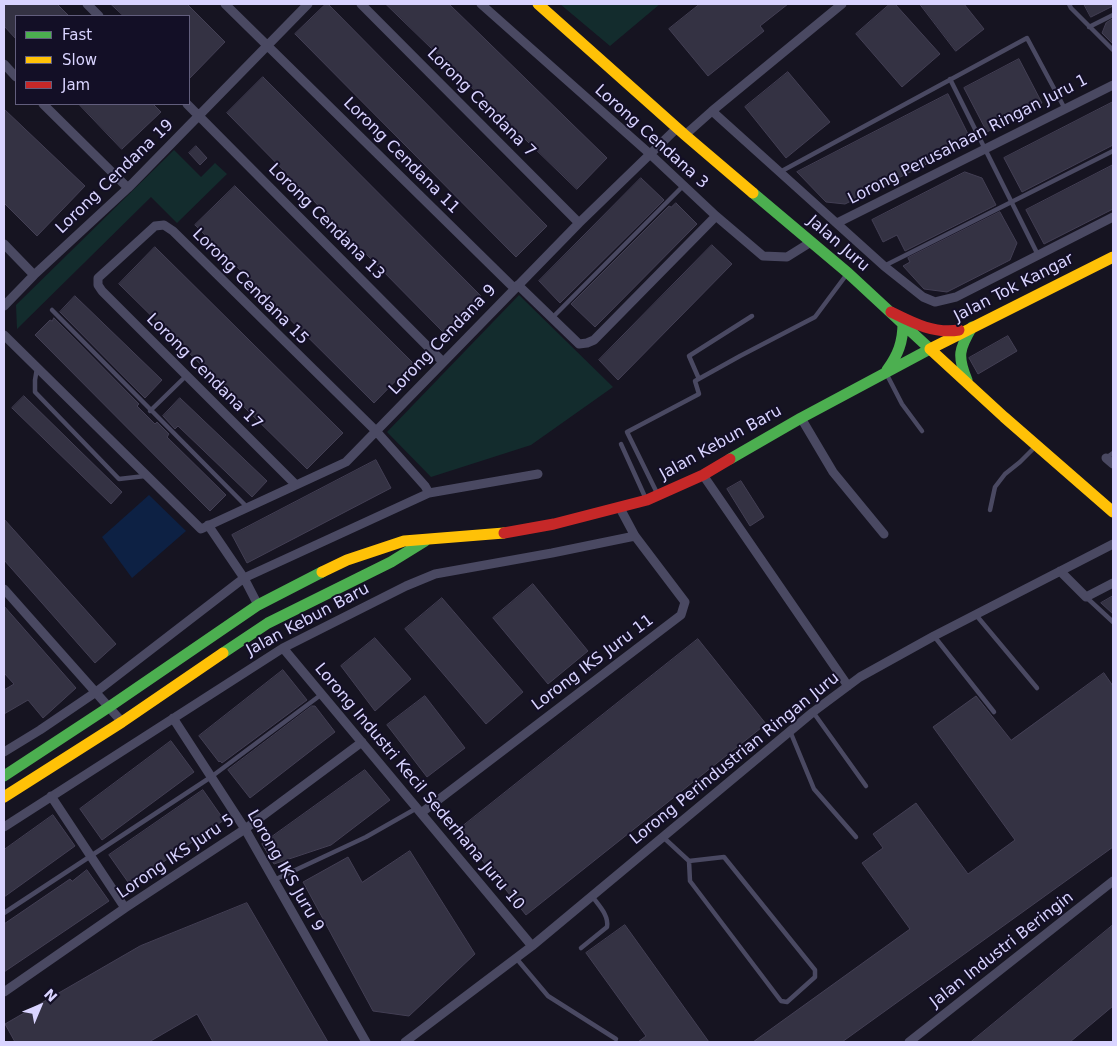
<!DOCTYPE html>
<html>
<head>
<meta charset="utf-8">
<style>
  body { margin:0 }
  #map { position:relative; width:1117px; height:1046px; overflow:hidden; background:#161421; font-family:"DejaVu Sans",sans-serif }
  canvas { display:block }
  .frame { position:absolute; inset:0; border:5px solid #d9d4ff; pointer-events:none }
  .legend { position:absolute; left:15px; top:15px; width:175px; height:90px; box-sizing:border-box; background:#130f26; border:1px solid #625e7d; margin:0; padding:6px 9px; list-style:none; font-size:15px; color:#d9d4ff }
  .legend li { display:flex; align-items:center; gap:10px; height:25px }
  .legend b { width:25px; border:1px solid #625e7d }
  .north { position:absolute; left:15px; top:981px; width:50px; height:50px; -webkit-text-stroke:4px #130f26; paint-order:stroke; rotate:45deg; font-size:14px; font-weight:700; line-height:20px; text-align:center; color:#d9d4ff }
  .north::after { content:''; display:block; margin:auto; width:18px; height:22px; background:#d9d4ff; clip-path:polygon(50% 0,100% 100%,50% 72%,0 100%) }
</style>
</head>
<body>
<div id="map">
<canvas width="1117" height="1046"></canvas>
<div class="frame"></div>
<ul class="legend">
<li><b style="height:6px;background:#4caf50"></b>Fast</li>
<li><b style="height:6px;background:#ffc107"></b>Slow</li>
<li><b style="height:6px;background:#c62828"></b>Jam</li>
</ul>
<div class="north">N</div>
</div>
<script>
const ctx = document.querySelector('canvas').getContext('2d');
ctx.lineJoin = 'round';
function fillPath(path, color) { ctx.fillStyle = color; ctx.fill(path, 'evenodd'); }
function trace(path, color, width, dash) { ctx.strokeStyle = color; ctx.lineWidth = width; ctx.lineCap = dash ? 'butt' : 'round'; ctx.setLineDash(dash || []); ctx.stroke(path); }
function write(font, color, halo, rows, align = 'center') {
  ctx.font = font + ' "DejaVu Sans",sans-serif'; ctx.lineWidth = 4; ctx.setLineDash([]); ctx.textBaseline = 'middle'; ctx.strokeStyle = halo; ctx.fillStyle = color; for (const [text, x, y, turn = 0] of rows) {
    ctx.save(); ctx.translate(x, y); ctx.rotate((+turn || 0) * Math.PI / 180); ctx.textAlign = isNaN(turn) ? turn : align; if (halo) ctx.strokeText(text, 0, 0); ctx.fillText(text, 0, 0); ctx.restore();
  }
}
const green = new Path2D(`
  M560 4H660L610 46Z
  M174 150 201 177 215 163 227 174 177 223 151 197 17 329 16 305Z
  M519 295 613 387 531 445 431 477 387 432Z`);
const water = new Path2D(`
  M149 495 186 531 132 578 102 537Z`);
const building = new Path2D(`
  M4 4H57L69 16H16V39L4 26Z
  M111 4H187L225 42 189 79V16H124Z
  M326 4H328L547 226 516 257 295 34Z
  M386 4H449L607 158 577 189Z
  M700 4H788L760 26 764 31 708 76 669 29Z
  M890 4H895L940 54 902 87 856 34Z
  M920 4H964L984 29 956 51Z
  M1084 4H1113V6L1091 17Z
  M1113 19V44L1102 33 1106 23Z
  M1019 59 1042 103 987 132 964 88Z
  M788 72 830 122 786 158 745 107Z
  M263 77 481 296 444 333 227 113Z
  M948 94 972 142 845 204 826 202 797 172Z
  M1113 102V145L1022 192 1004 158Z
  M79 104H153L161 112 122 149Z
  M4 109 85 186 37 236 4 203Z
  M196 146 207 158 200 165 189 153Z
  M1113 165V209L1044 244 1026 210Z
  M965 172 982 178 996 205 905 251 897 235 883 242 872 220Z
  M641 178 664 200 560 303 539 281Z
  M235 186 413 363 374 403 195 225Z
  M676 203 697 224 595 327 571 304 669 206 671 207Z
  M1000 212 1017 243 1010 260 947 292 924 289 903 266 910 262 908 258Z
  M712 245 732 264 618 380 599 360Z
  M155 247 343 433 307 469 119 284Z
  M75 296 162 380 145 398 60 312Z
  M54 318 139 404 137 406 155 424 157 422 169 434 167 437 226 495 210 511 35 335 50 320 52 321Z
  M1008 336 1017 351 978 374 969 358Z
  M24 396 122 492 111 504 12 408Z
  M180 398 267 481 252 497 178 426 175 429 163 416Z
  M376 460 391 488 247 563 232 535Z
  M741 481 764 517 750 526 727 489Z
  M4 519 116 644 95 663 4 560Z
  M533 584 588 651 548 684 493 618Z
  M1113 596V614L1101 603Z
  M442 598 523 692 486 724 405 629Z
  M4 606 76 688 43 718 28 700 4 714V690L14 684 4 673Z
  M375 638 411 679 375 711 341 666Z
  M698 639 766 724 526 915 458 830Z
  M283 670 307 700 222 763 220 761 219 762 199 736Z
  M1104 673 1113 686V847L842 1042H753L910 929 862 863 883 848 873 834 916 803 968 874 1015 840 933 727 976 696 1011 740Z
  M425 696 465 748 427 777 387 725Z
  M312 706H315L335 732 250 798 228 770Z
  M171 741 194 772 102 840 80 809Z
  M365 770 390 800 331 845 274 864 262 844Z
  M203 790 224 820 130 885 109 855Z
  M53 815 75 846 4 897V850Z
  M410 851 475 954 409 1016 373 1011 303 882 348 857 362 882Z
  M87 870 109 901 4 972V924L70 879 72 881Z
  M247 903 328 1042H213L197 1014 149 1042H15L5 1024 140 946Z
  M625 925 709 1042H638L646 1036 586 953Z
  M1113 925V1006L1070 1042H971Z`);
const lane = new Path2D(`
  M1069 4 1071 8 1113 50
  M1089 27 1113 15
  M950 79 1038 255
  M780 172 1027 38 1065 109
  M884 266 1113 151
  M52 310 247 507
  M552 318 683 186
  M37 368 35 380V392L119 479 145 476
  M886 373 902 404 922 431
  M699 379 689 356 752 316
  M150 411 187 375
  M621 444 646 499
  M1106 458 1113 453
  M658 495 627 432 699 394 695 381 740 356 815 317 847 274
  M990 510 995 487 1005 474 1020 462 1036 446
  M1086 597 1113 622
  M976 615 1037 688
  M934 636 994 712
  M813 712 866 786
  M790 731 814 789 856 837
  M663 837 689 861
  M724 857 815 970V977L787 1002 781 1001 690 881 689 861Z
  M274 880 366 837 417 808
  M4 913 211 777 322 694
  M581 948 607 927C609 915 599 906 592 896
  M516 958 548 996 616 1039`);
const street = new Path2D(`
  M87 4 99 16
  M225 4 514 288
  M361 4 579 223
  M481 4 650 154 716 216 763 256 787 257 811 242
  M4 64 16 77
  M43 104 128 188
  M187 104 443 362
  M712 111 884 266 923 297 935 302 956 297 1113 217
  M685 135 712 111 842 4
  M837 223 1113 85
  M4 244 34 275
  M518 285 579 344 587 343 594 340 716 216
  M4 306 34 275 128 188 308 4
  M4 335 201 529 346 462 579 223 677 128
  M801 418 833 472 884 534
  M1106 458 1113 464
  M703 475 848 686
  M296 485 102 291 98 285V278L155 226 164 225 173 231 376 431 425 486 429 493
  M208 525 244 578 258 605
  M1060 571 1086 597 1113 583
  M4 589 122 722
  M283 648 532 946
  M173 718 245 829 366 1042
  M4 752 40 730 96 692 244 578 429 493 538 474
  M51 796 125 908
  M421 813 681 615 685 602 635 536 620 508
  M4 827 283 648 406 586 435 574 552 553 635 536
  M4 992 125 908 245 829 362 742
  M405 1042 532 946 813 712 860 677 934 636 1113 544
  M909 1042 1113 881`);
const fast = new Path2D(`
  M887 370C898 355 903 342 903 323
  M967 380C957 356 959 349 972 327
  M730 459 801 418 930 349 848 273 753 193
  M223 653 268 623 391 562 425 541
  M4 776 109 707 258 605 322 572`);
const slow = new Path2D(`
  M538 4 685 135 753 193
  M1113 257 930 349 1004 417 1113 512
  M322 572 347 560 404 541 504 533
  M4 797 122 722 223 653`);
const jam = new Path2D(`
  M891 312C913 323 934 334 959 330
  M504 533 554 524 647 500 703 475 730 459`);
const streetNames = [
  ["Lorong Cendana 7",481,103,45],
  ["Lorong Cendana 3",651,137,42],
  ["Lorong Perusahaan Ringan Juru 1",968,140,-27],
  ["Lorong Cendana 11",401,156,45],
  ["Lorong Cendana 19",115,177,-44],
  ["Lorong Cendana 13",326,222,45],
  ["Jalan Juru",838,244,41],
  ["Lorong Cendana 15",250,287,45],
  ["Jalan Tok Kangar",1014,288,-27],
  ["Lorong Cendana 9",443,340,-46],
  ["Lorong Cendana 17",204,372,45],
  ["Jalan Kebun Baru",721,443,-29],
  ["Jalan Kebun Baru",308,620,-28],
  ["Lorong IKS Juru 11",593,663,-37],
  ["Lorong Perindustrian Ringan Juru",735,759,-39],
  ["Lorong Industri Kecil Sederhana Juru 10",419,787,50],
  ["Lorong IKS Juru 5",176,857,-34],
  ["Lorong IKS Juru 9",285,871,60],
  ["Jalan Industri Beringin",1002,950,-38]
];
fillPath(green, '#132c2d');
fillPath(water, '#0d2144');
fillPath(building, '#343243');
trace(building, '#433f54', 1);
trace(lane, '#4a4962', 4.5);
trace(street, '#4a4962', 9);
trace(fast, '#4caf50', 11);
trace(slow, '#ffc107', 11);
trace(jam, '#c62828', 11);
write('16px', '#d9d4ff', '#130f26', streetNames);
</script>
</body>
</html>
